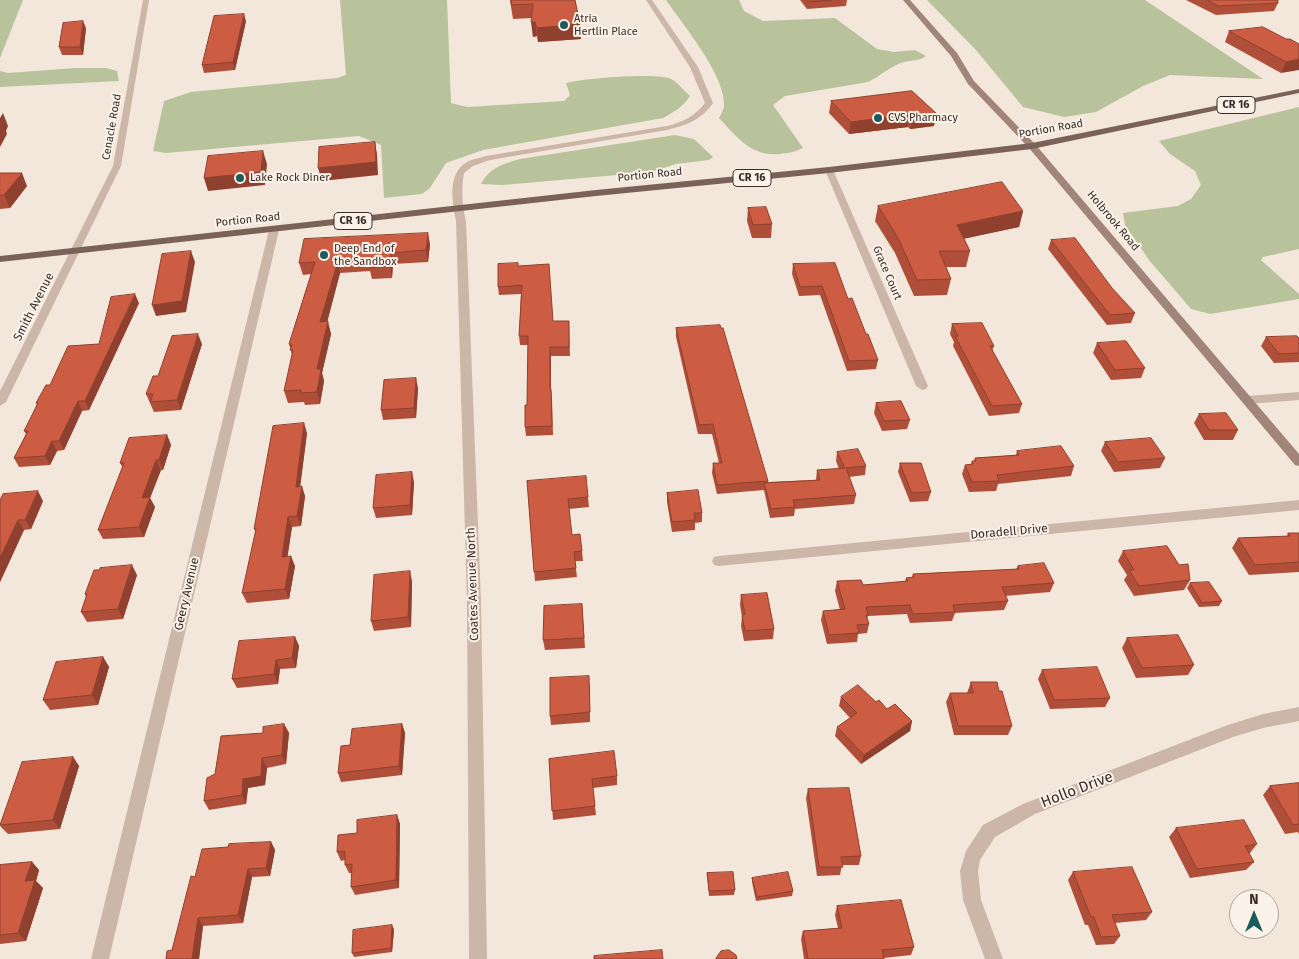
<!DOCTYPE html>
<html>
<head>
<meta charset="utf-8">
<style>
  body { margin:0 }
  #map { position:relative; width:1299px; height:959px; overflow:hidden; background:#f3e7dc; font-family:"Fira Sans",sans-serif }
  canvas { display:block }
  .north { position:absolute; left:1229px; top:889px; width:50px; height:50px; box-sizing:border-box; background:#fbf2e9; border:1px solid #ada39c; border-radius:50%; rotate:0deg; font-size:14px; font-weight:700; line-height:20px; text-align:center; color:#392c28 }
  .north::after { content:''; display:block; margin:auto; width:18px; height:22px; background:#1b5b5c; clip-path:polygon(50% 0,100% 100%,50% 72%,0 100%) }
</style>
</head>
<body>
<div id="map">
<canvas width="1299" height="959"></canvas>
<div class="north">N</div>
</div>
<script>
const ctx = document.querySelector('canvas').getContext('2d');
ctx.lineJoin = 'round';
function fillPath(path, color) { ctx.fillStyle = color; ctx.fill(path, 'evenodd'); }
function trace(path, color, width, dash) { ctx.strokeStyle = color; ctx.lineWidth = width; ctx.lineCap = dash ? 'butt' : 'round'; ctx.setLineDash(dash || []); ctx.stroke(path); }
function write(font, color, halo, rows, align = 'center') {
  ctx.font = font + ' "Fira Sans",sans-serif'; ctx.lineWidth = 4; ctx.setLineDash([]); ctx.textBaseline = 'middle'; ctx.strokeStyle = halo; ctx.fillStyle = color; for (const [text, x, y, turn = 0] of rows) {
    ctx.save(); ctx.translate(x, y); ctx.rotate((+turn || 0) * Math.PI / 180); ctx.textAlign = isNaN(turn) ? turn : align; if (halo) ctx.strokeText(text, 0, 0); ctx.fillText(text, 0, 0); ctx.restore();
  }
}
const green = new Path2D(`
  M0 0H23L0 58Z
  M340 0H447L451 103 467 107 564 101 570 95 566 83C586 78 650 73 669 78 676 80 684 91 690 96 683 107 674 112 663 118L483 150 446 163 430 188 422 194 384 198 381 145 359 136 166 153 153 151 164 101 191 92 337 78 346 75Z
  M666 0H739L744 11 763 21 835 18 877 49 894 52 915 50 926 56C920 61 912 60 904 62 890 66 881 76 868 82L785 96 773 105 803 148C795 152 788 153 780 154 751 157 737 137 719 118 721 115 723 110 724 107 727 77 683 25 666 0Z
  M927 0H1145L1263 79 1170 75 1143 86 1096 112 1064 117 1023 107 976 50Z
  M75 68H106L117 71 119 81 0 87V71L8 73Z
  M1299 107V249L1263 257 1261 260 1299 294V299L1210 314 1191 309 1149 260 1125 225 1123 213 1178 206 1191 199 1201 185 1195 171 1170 154 1159 141Z
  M675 135 694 139 713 157 709 160 676 164 651 172 503 185 481 184C490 167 503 164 520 159Z`);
const street = new Path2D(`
  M143 0H149L121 166 6 402 0 406V391L113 166Z
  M646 0H652L698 67 713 103C701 120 687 125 667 130L490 160 473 166 464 173C461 189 462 205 466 221L481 601 487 959H469L467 601 456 221C452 202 447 173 467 162 472 159 480 158 486 156L667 126C683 122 695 116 705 103L690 67Z
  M829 167 833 170 928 386 926 389 922 390 916 386 825 170Z
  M274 227 279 230 109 959H91L269 230Z
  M1299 392V400L1248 404 1242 400 1248 396Z
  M1299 500V510L719 566 714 565 712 561 714 557 719 556Z
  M1299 707V721L1263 728 1233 737 1035 814 995 837 980 860 978 871 981 900 1003 959H985L963 900 960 871 966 851 983 825 1023 804 1225 726 1263 714Z`);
const secondary = new Path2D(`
  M903 0H910L957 53 974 81 1035 144 1299 454V466L1295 465 1029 148 968 84 951 56Z`);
const primary = new Path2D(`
  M1299 89V93L1032 149 829 173 596 196 0 262V256L596 190 829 167 1032 143Z`);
const wall = new Path2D(`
  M510 0H575L580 24 581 39 538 42 537 36 533 37 532 18 513 19Z
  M800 0H847L846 6 807 9Z
  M1186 0H1278V3L1274 11 1216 15Z
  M246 21 235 70 204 73 202 65Z
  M86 28 83 55H62L59 47Z
  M1229 31 1299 44 1281 73 1225 42Z
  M912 91 934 126 910 129 908 127 849 134 829 113 831 101Z
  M0 173 27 186 10 208 0 209Z
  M878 206 1023 211 1019 227 964 238 970 251 966 267H946L951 279 947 295 914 296 895 253 875 221Z
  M748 208 772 224 771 238H752L747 221Z
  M1051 240 1135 313 1131 323 1107 325 1048 249Z
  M430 244 428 262 393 264 392 278 372 279 370 271 340 273 327 322 331 334 322 373 324 381 320 404 305 405 304 402 288 403 284 391 292 355 289 344 311 274 303 275 299 263Z
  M793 264 848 299 878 360 876 369 847 371 820 295 799 296 792 274Z
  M518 266 553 321H569L570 356H551V389L552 398 553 435 526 436 525 427 527 405 528 345H520L519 336 521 294 499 295 498 287Z
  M139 303 89 410 82 411 64 450 57 451 50 465 19 467 14 458 26 434 24 431 37 405 36 403 50 385 99 344Z
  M952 324 994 346 992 351 1022 404 1019 413 989 416 953 346 954 342 950 334Z
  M676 328 768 481V482L816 480 817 470 839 469 836 461 837 452 866 466 865 475 849 477 856 495 854 504 795 509 794 516 770 518 764 490 717 494 712 473 713 463H719L712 434H698L676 337Z
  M1266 337 1299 338V362L1274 363 1261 346Z
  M1097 343 1145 368 1141 378 1111 380 1093 353Z
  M202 344 181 410 154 412 146 394 158 376Z
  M418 388 416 418 383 420 381 410Z
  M876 403 910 420 907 429 882 431 874 413Z
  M1199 414 1238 430 1233 440H1204L1194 423Z
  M307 433 300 486 305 496 301 526 292 527 287 557 295 566 289 599 247 603 242 593 256 532 254 529Z
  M167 435 171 445 163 470H161L150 498 155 507 144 537 103 539 98 530 123 468 120 463Z
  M1105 442 1165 458 1160 468 1114 472 1101 451Z
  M1017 451 1074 466 1071 476 998 484 996 491 969 492 962 474 965 465 971 464 972 461H974L975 458 1016 455Z
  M900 463 931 492 928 501 910 502 898 472Z
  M527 481 588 497 589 507 569 509 572 535 582 551 583 561H575L577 577 535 581Z
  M414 482 412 515 376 518 373 508Z
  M667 493 702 513V522L695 523V530L672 532 667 502Z
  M0 500 43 501 31 529 24 530 0 582Z
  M1288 533H1299V572L1249 575 1232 548 1238 538 1287 536Z
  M1123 551 1190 580 1184 590 1134 596 1124 580 1127 575 1118 561Z
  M1018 566 1054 583 1050 592 1005 596 1008 601 1004 610 955 613 952 621 910 623 907 614 868 616 867 619 869 624 867 633 858 634 857 642 827 644 821 620 823 611 840 610 835 591 837 581 863 585 905 582 906 578 912 577 913 574 1016 569Z
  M137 575 123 619 87 622 81 612 86 597 85 594Z
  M412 581 411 627 374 631 371 621Z
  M1190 583 1222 601 1219 606 1199 607 1187 588Z
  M741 595 774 629 773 639 744 641 741 626 742 617 740 605Z
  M582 604 585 648 545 650 543 640Z
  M295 637 299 646 296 668 280 669 278 684 237 688 232 679Z
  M1127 638 1194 665 1188 675 1136 678 1122 648Z
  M103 657 109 667 98 705 50 710 43 700Z
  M1042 670 1110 698 1105 707 1050 709 1038 679Z
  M971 682 999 691 1012 726 1008 735H954L946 702 950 693H967Z
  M590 685V722L551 725 550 716Z
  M841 697 876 702 887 709 912 721 910 731 861 764 835 736 837 727 850 718 839 706Z
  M284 724 289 733 286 764 267 768 265 785 248 788 246 804 209 810 204 801 215 774 263 733Z
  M402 724 405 733 402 775 341 782 338 773 350 745Z
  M73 757 79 766 60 829 8 834 0 826Z
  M549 759 617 776V785L593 788 596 815 553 820Z
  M1299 783V834L1298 832 1285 834 1263 795 1270 786Z
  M808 789 861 856 859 865H842L840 875 817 876 806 798Z
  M397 815 400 824 399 888 355 895 351 887 352 873H349L345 865V860L341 861 337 852 357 833Z
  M1176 828 1257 844 1250 853H1249L1254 862 1246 870 1190 878 1169 837Z
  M271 842 275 850 270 876 252 877 243 923 203 926 199 959H166L172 950 195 877 228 847Z
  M32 862 39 870 36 881 43 888 26 941 0 944V865Z
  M1073 872 1152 912 1146 920 1115 923 1120 936 1114 944 1096 945 1088 925H1085L1068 880Z
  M707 873 735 890 734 895 709 896Z
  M752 878 793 891 792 896 756 901 752 882Z
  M837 906 914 947 911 955 884 958V959H804L801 939 803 931 838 928 835 915Z
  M392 925 394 930 392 952 354 957 352 953Z`);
const shadedWall = new Path2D(`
  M244 14 246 21 235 70 233 62Z
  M83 21 86 28 83 55 80 47Z
  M531 22H535L537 36 533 37Z
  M580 24 581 39 538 42 537 28Z
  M1299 59V70L1281 73 1286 62Z
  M3 113 8 126 6 131 7 134 0 147V118Z
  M910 114 908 127 849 134 851 122Z
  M937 114 934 126 910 129 912 117Z
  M375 142 377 154 378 175 322 181 318 168Z
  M263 151 267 164 265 185 208 191 204 178Z
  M22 173 27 186 10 208 4 195Z
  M1023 211 1019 227 954 241 957 225Z
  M428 233 430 244 428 262 426 250Z
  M191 251 195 262 186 312 156 316 152 305Z
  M391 253 393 264 392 278 390 266Z
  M338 261 340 273 324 334 320 322Z
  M135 294 139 303 89 410 85 401Z
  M328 321 331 334 322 373 324 381 320 404 317 392V369Z
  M198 334 202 344 181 410 177 400Z
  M550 347 551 356 550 398Z
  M416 378 418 388 416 418 414 408Z
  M78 401 82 411 64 450 59 441Z
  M304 423 307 433 299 496 296 487Z
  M167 435 171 445 163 470 159 460Z
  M52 441 57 451 50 465 45 456Z
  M156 460 161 470 150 498 155 507 144 537 139 527 142 498Z
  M412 472 414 482 412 515 410 505Z
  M302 486 305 496 301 526 297 516Z
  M38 491 43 501 31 529 25 520Z
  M288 517 292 527 286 567 282 557Z
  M18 520 24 530 0 582V558Z
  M291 556 295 566 289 599 285 589Z
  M132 565 137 575 123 619 118 609Z
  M410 571 412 581 411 627 408 617Z
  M295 637 299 646 296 668 292 658Z
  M103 657 109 667 98 705 92 695Z
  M276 660 280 669 278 684 274 674Z
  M912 721 910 731 861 764 864 755Z
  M284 724 289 733 286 764 282 755Z
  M402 724 405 733 402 775 399 766Z
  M73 757 79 766 60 829 53 820Z
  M262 758 267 768 265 785 248 788 246 804 242 795 243 779Z
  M397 815 400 824 399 888 396 880Z
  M271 842 275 850 270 876 266 868Z
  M32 862 39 870 36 881 43 888 26 941 18 933 25 881Z
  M248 869 252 877 243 923 238 915Z
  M198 918 203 926 199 959H192Z
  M392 925 394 930 392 952 391 948Z`);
const building = new Path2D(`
  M511 0H575L580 24 537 28 535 22H531L533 4 512 5Z
  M806 0H832L808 2Z
  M1207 0H1278V3L1219 6Z
  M244 14 233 62 202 65 214 16Z
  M83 21 80 47H59L63 23Z
  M1263 27 1286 39H1290L1299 44V59L1286 62 1229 31Z
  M912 91 937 114 912 117 910 114 851 122 831 101Z
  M375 142 376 162 318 168 319 147Z
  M263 151 261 172 204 178 208 156Z
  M0 173H22L4 195H0Z
  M1002 182 1023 211 957 225 970 251H939L951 279 917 280 898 238 878 206Z
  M766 207 772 224 753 225 748 208Z
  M428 233 426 250 391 253 390 266 369 268 370 259 338 261 320 322 328 321 317 369H321L317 392 301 393V390L284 391 293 350H290L292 344H289L315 262 299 263 304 239Z
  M1075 238 1112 288 1135 313 1110 315 1051 240Z
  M191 251 182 301 152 305 162 254Z
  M518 263V266L549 264 553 321H569V347H550V389H551L552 426 525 427V405H527L528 336H519L522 285 498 287V264Z
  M835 263 848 299 852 298 866 334H868L878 360 849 361 822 286 800 287 793 264Z
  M135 294 85 401H78L59 441H52L45 456 14 458 28 431H24L38 403H36L46 385H50L68 346 99 344 111 297Z
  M982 323 994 346H990L1022 404 992 406 955 336H958L952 324Z
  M720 325 721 328H723L768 481 717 485 713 463H722L713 424 699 425 676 328Z
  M198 334 177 400 150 402 153 394H146L153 376H158L172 336Z
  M1297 336 1299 338V353L1279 354 1266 337Z
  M1126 341 1145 368 1115 370 1097 343Z
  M416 378 414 408 381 410 384 380Z
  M901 401 910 420 884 421 876 403Z
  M1226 413 1238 430H1209L1199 414Z
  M304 423 296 487 302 486 297 516 288 517 282 557 291 556 285 589 242 593 256 529H254L273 426Z
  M167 435 159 460H156L142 498 150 497 139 527 98 530 124 463H120L129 438Z
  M1151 438 1165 458 1118 462 1105 442Z
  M1061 446 1074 466 997 475 999 481 972 482 965 465 973 464 972 461H976L975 458 1019 455 1017 451Z
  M858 449 866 466 846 468 856 495 793 500 795 507 771 509 764 483 820 480 817 470 845 468 837 452Z
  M900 463H921L931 492 912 493Z
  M412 472 410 505 373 508 376 475Z
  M586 476 588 497 568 499 572 535 580 534 582 551 574 552 576 568 534 572 527 481Z
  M698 490 702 513H694L695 520 672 522 667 493Z
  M38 491 25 520H18L0 558V500L3 494Z
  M1288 533H1299V562L1255 565 1238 538 1290 536Z
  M1167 546 1179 565 1188 564 1190 580 1139 586 1129 570H1134L1123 551Z
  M1044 563 1054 583 1002 587 1008 601 953 605 955 612 913 614 910 605 866 607 868 615H866L869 624 857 625 859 633 829 635 823 611 845 609 837 581 861 580 863 585 908 581 906 578 914 577 913 574 1019 569 1018 566Z
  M132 565 118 609 81 612 87 594H85L94 570H99L100 568Z
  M410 571 408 617 371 621 374 575Z
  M1209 582 1222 601 1202 603 1190 583Z
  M767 593 774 629 745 631 742 616 745 614 741 595Z
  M582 604 584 638 543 640 544 606Z
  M1178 635 1194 665 1142 668 1127 638Z
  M295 637 292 658 276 660 274 674 232 679 239 641Z
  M103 657 92 695 43 700 56 662Z
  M1097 667 1110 698 1054 700 1042 670Z
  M589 676 590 712 550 716V678Z
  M971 682H997L999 691H1002L1012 726H958L950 693H973Z
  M858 685 876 702 879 700 887 709 895 704 912 721 864 755 837 727 857 713 841 697Z
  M284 724 282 755 262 758 261 776 243 779 242 795 204 801 207 778 215 774 221 736 263 733V727Z
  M402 724 399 766 338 773 341 746 350 745 352 729Z
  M614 751 617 776 592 779 595 806 552 811 549 759Z
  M73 757 53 820 0 825 22 762Z
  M1299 783V824L1293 825 1270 786Z
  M849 788 861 856 841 857 843 867H819L808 789Z
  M397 815 396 880 351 887 352 864 345 865V851L337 852 338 835 357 833V820Z
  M1244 820 1257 844 1245 846 1254 862 1197 869 1176 828Z
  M271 842 266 868 248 869 238 915 198 918 192 959H166L167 951 172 950 191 876 195 877 202 849 228 847 229 844Z
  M32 862 25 881 35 880 18 933 0 935V865Z
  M1132 867 1152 912 1112 915 1120 936 1101 937 1094 917H1091L1073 872Z
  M733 872 735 890 709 891 707 873Z
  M788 872 793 891 757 897 752 878Z
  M901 900 914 947 882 950 884 959H808L803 931 842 928 837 906Z
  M392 925 391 948 352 953 353 930Z
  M662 950 663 959H594V956Z
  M729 950 736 955 737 959H716V958L721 951Z`);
const markers = [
  [564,25,5,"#1b5b5c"],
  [878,118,5,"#1b5b5c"],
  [240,178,5,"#1b5b5c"],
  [324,255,5,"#1b5b5c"]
];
const farPoinames = [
  ["Atria",574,19],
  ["Hertlin Place",574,32],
  ["CVS Pharmacy",888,118],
  ["Lake Rock Diner",250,178],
  ["Deep End of",334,249],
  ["the Sandbox",334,262]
];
const shields = [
  [1236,105,38],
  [752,178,38],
  [353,221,38]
];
const shieldNames = [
  ["CR 16",1236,105],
  ["CR 16",752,178],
  ["CR 16",353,221]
];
const farStreetnames = [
  ["Cenacle Road",112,127,-80],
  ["Portion Road",1051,129,-10],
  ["Portion Road",650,175,-6],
  ["Portion Road",248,220,-6],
  ["Holbrook Road",1113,221,50],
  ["Grace Court",887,273,67]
];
const streetNames = [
  ["Smith Avenue",34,307,-63],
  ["Doradell Drive",1009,532,-5],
  ["Coates Avenue North",473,584,-92],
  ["Geery Avenue",187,594,-77]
];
const nearStreetnames = [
  ["Hollo Drive",1077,790,-21]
];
fillPath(green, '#b8c39b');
fillPath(street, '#ccb6a7');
fillPath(secondary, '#a08578');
fillPath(primary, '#7b6258');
fillPath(wall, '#af4f39');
fillPath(shadedWall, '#8f402e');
fillPath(building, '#cc5c42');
trace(building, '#8f402e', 1);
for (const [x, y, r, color] of markers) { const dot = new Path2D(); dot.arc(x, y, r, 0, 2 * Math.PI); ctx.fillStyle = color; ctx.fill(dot); trace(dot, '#fbf2e9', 2); }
write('11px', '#392c28', '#fbf2e9', farPoinames, 'left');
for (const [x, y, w] of shields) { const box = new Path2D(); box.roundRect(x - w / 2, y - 8.5, w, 17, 4); ctx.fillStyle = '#fbf2e9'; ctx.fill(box); trace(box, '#392c28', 1); }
write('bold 11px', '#392c28', null, shieldNames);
write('11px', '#392c28', '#fbf2e9', farStreetnames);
write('12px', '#392c28', '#fbf2e9', streetNames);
write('15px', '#392c28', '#fbf2e9', nearStreetnames);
</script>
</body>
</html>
